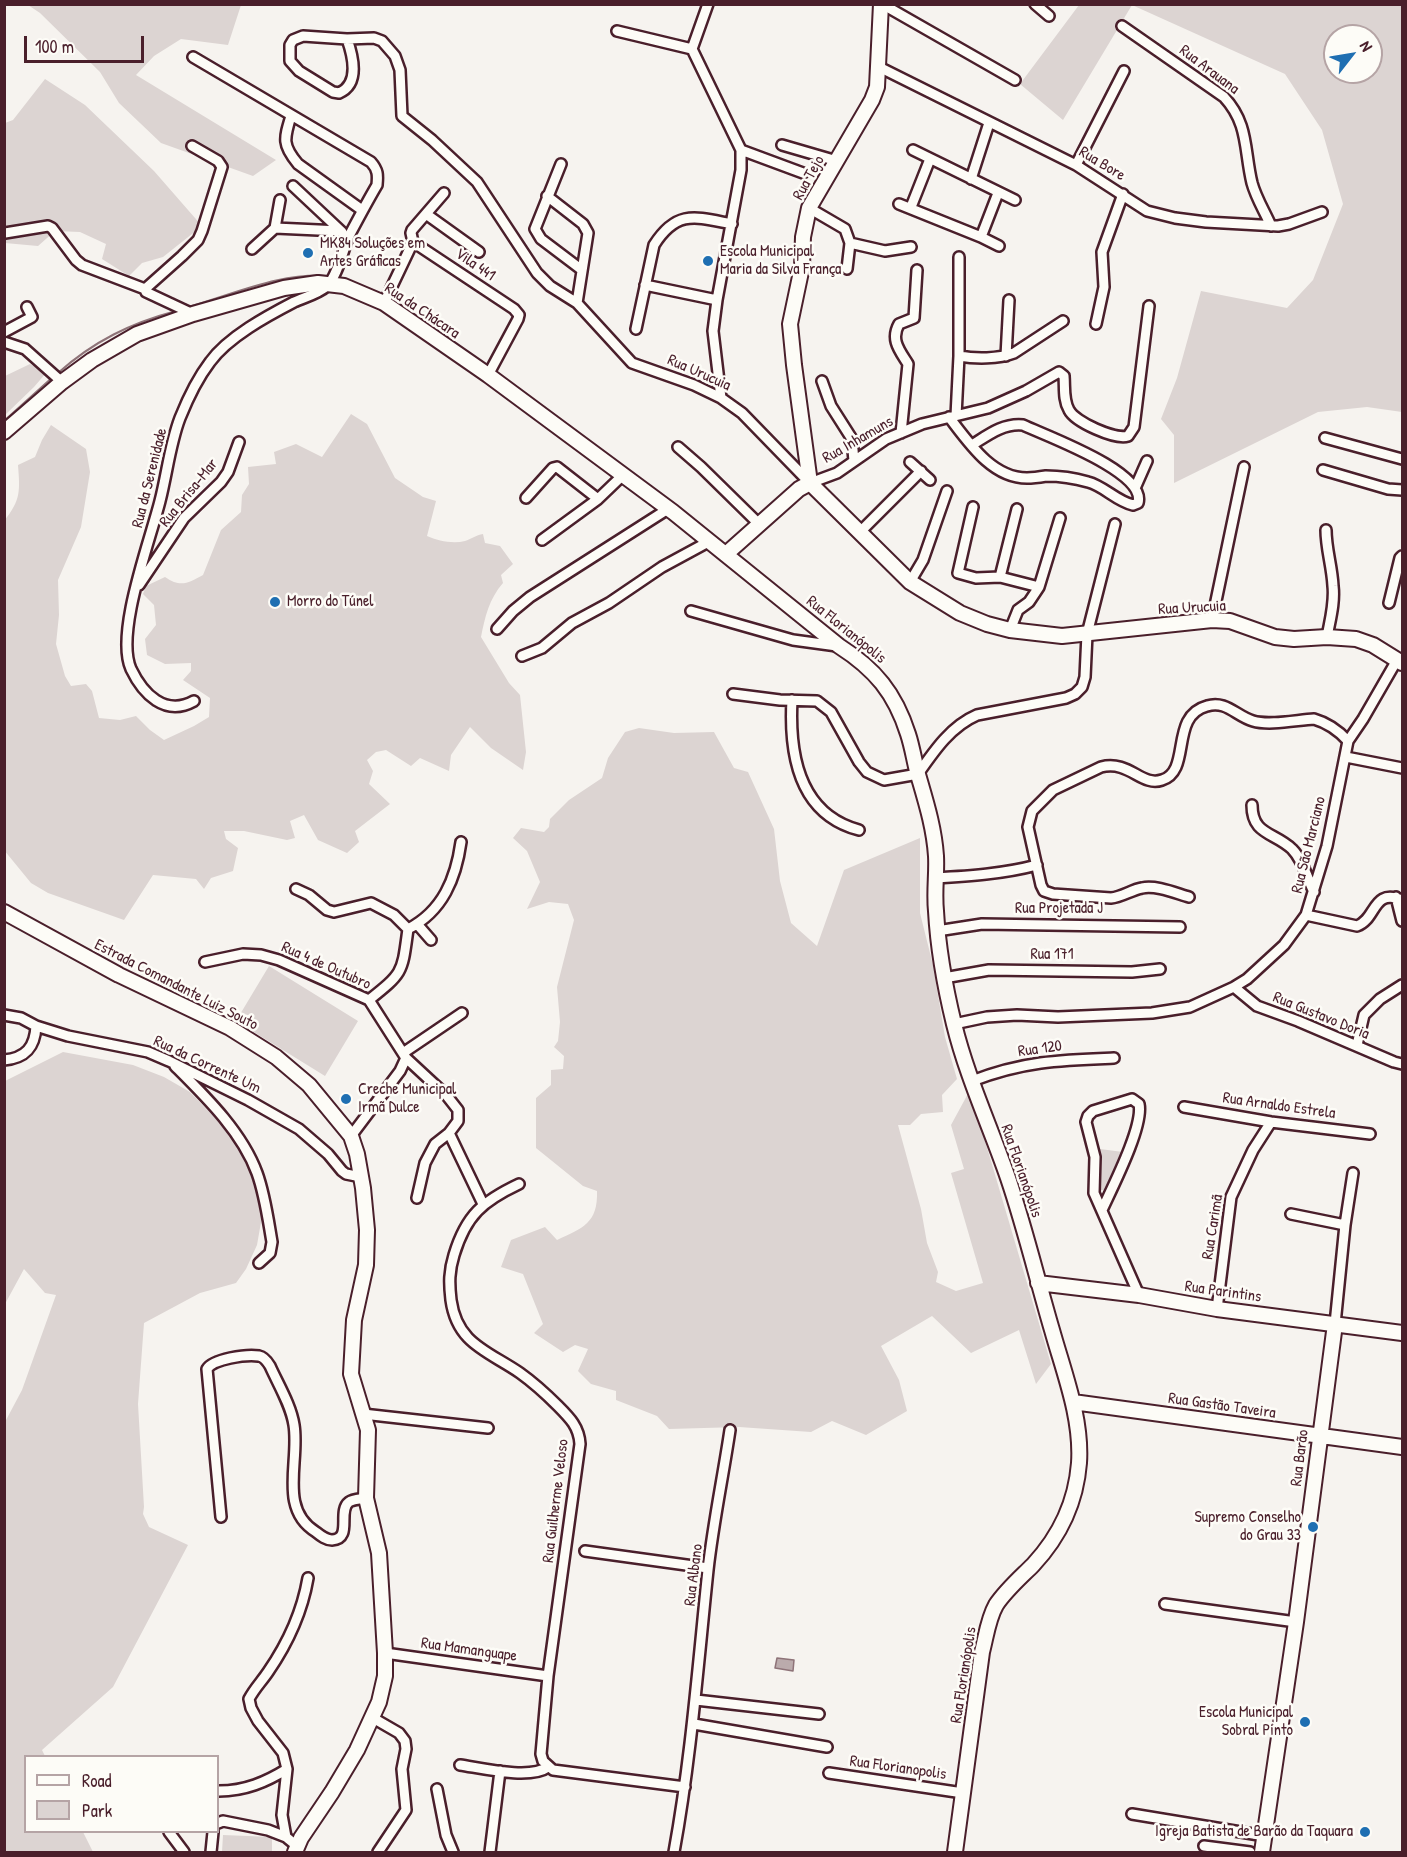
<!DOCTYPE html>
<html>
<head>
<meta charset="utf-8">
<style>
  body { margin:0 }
  #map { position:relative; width:1407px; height:1857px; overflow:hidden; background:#f6f3ef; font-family:"Patrick Hand",sans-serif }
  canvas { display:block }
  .frame { position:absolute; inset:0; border:6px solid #4a1f2b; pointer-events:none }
  .legend { position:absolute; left:24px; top:1755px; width:195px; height:78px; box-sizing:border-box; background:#fdfcf7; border:2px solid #b5a4a5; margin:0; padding:8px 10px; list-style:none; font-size:18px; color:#4a1f2b }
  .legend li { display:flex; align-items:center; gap:12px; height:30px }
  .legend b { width:30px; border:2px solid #b5a4a5 }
  .north { position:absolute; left:1323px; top:24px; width:60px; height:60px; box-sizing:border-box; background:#fdfcf7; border:2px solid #b5a4a5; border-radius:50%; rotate:59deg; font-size:16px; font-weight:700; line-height:24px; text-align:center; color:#4a1f2b }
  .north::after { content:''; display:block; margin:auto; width:21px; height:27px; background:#1f6fb2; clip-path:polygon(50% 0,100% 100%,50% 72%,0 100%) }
  .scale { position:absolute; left:24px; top:36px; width:120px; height:27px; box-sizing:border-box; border:3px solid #4a1f2b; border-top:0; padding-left:8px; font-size:18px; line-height:21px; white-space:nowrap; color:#4a1f2b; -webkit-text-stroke:4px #fdfcf7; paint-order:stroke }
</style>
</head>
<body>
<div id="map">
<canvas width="1407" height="1857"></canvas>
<div class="frame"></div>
<ul class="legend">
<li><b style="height:8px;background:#fdfcf7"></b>Road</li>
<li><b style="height:16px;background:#dcd4d2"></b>Park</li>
</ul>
<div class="north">N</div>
<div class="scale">100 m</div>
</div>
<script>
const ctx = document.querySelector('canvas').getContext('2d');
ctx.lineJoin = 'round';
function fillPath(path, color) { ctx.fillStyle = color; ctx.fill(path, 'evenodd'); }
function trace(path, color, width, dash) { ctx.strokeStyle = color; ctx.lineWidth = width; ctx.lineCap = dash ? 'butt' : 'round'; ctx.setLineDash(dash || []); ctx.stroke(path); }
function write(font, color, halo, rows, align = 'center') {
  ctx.font = font + ' "Patrick Hand",sans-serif'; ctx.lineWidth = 5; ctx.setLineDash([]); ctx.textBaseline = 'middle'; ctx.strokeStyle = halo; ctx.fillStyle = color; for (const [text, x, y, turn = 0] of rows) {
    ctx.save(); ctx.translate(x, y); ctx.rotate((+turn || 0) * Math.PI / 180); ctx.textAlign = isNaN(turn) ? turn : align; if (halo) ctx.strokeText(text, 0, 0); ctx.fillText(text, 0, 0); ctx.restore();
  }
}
const green = new Path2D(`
  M28 5H241L228 45 181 39 154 56 136 75 276 160 253 176 161 143 119 103 100 72 40 13Z
  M1079 5H1402V412L1367 407 1318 412 1174 483V435L1161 419 1177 378 1201 291 1287 308 1313 280 1343 204 1322 130 1285 74 1132 5 1063 120 1020 84ZM1335 36H1371V72H1335Z
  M45 79 85 105 154 171 202 226 163 257 142 263 129 276 102 259 106 244 80 232 55 231 38 246 5 243V123L13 120Z
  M30 364 46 373 34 387 5 415V376Z
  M351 414 367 424 395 478 423 497 436 501 427 536C438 541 453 544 465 541 471 539 476 535 483 534L485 543 500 546 513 564 501 575 503 583C489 599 485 617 481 637L509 683 520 695 526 752 523 770 491 748 470 727 451 755 449 771 420 758 411 766 386 750 376 752 367 760 373 771 369 784 390 804 355 831 359 842 347 853 318 840 304 815 290 821 295 838 287 840 244 831H224L226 839 238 848 233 871 211 878 204 889 196 879 153 875 124 920 48 893 31 883 4 850V521C21 500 20 491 18 465L35 457 42 440 51 425 86 449 90 472 81 527 58 580 59 615 56 644 65 676 71 686 86 684 92 691 99 718 120 720 136 716 150 730 164 740 194 726 209 717 210 698 183 680 191 671V663L165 664 147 655 145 639 156 625 154 605 143 594 146 586 165 577C181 588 188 583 203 575L221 530 241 512 242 495 249 484 248 467 276 464 274 452 296 444 322 457Z
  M639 728 674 733 714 732 734 768 748 772 774 829 780 881 791 923 817 946 844 870 920 838V913L933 965 945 1037 957 1079 942 1095 943 1112 921 1114 910 1125H898L921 1209 927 1243 938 1272 936 1282 956 1291 983 1283 951 1173 964 1169 951 1125 970 1090 1051 1364 1036 1384 1019 1330 971 1353 932 1316 881 1346 899 1380 907 1411 866 1435 832 1421 811 1432 739 1427 669 1429 657 1416 616 1400V1391L591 1384 578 1371 588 1349 575 1345 563 1352 534 1333 543 1324 523 1274 501 1267 511 1240 545 1227 557 1240C583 1228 598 1223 597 1191L583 1186 536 1148V1098L551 1085V1070L563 1069 564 1056 554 1047 558 1041 560 1022 557 987 574 920 568 904 549 902 527 909 540 882 527 851 513 838 521 828 544 832 549 827 550 819 569 800 602 778 608 758 625 732Z
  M269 966 358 1021 325 1076 236 1021Z
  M63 1052 133 1065 164 1077 190 1092 219 1122 239 1139 267 1188 257 1245 246 1269 236 1283 200 1293 144 1323 138 1404 144 1507 143 1514 149 1527 188 1545 113 1687 42 1750 45 1756H26V1832H83L93 1852H5V1422L22 1390 56 1295 45 1293 24 1269 5 1304V1081Z
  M1100 1149 1123 1152 1106 1190H1100Z
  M223 1835 272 1837V1852H222Z`);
const water = new Path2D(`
  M777 1658 794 1660 793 1671 775 1668Z`);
const stream = new Path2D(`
  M188 307C235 294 280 272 330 276
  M58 373C94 341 131 323 176 311
  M4 421 54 376`);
const street = new Path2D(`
  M882 4 1015 80
  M1035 4 1049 16
  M1122 26 1224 97C1249 124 1244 150 1252 183 1256 198 1265 212 1271 226
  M617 31 692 49
  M347 39C353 56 360 84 339 93L333 92 299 71 290 61V45L293 40 303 36 347 39 374 38 382 41 395 56 400 70 402 116 432 140 477 182 537 273 550 286 577 303 632 363 694 385 721 398 742 413 810 483 837 473 886 439 922 424 988 408 1026 391 1059 372 1064 376C1065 387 1063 400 1069 410 1075 422 1115 440 1128 436L1134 427 1149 306
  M692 49 741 150V170L717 300 713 331 721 398
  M692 49 708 4
  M193 57 371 162C378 170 378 175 377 185 367 202 358 219 349 236 343 250 337 277 327 286 318 294 305 297 294 302 267 316 228 337 210 362 197 379 188 398 180 418 170 444 167 474 160 501 150 541 115 633 131 669 143 694 165 717 194 701
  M879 67 1076 165 1147 211 1175 218 1206 222 1278 226 1289 224 1322 212
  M291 116C284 139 282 145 298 164L362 210
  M782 145 837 161
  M192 146 218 161 222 167 202 231 198 240 182 256 145 289 146 292 193 314
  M741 150 803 173
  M913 150 1015 200
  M561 164 535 229 541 239 582 270
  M1076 165 1124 71
  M971 179 989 123
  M293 186 342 232
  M547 196 583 224 588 233 577 303
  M899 204 981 237 998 193
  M911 207 930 159
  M809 208 845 229 850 243 885 251 911 247
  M426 214 479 252
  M275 228 280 200
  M5 233 48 226 52 228 76 260 82 265 145 289
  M981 237 999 246
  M413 242 411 233 412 230 444 193
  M252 249 275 228 340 231
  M847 269 850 243
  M645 285 717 300
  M384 303 413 242 514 309 519 315 518 319 488 375
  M1096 324 1104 287 1102 252 1123 194
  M636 329 654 245C677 209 696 217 732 224
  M4 332 32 317 27 307
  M4 342 25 349 62 382
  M959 356C976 359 998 359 1014 353L1063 321
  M1006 356 1009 300
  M822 381 831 406 852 439 854 461
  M956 416 959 356V257
  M949 417C969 443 992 478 1027 478 1034 478 1040 477 1046 476 1060 476 1074 478 1088 482 1104 486 1116 501 1133 505L1138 503C1147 472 1046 436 1023 425 1003 423 988 435 972 445
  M901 433 908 364C900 351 890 340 899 324L914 318 917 270
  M1325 438 1402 459
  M678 447 701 467 758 523
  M910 462 930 480
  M1323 470 1388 489 1402 490
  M1136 486 1147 461
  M526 498 553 468 557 467 598 499
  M973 507 958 573 976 578 1000 577 1039 587
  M1326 530C1326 549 1332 566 1333 586 1335 603 1330 620 1327 637
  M859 533 921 471
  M542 540 598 499 623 475
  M1000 577 1017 509
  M910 582 923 560 947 491
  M139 585 184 518 221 482 228 472 239 442
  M1389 603 1400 558 1402 556
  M691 611 793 640 837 646
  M1212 620 1244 467
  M497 629 513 611 530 597 668 509
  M1010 630 1018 610 1029 602 1039 587 1060 518
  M522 656 542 648 572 623 609 603 662 567 710 541
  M733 694 780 700 817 701 831 712 859 762 867 772 884 780 918 774C934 751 951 726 977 715L1066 698 1075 694 1082 687 1085 677 1087 634 1115 524
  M792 700C789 754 799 814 859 830
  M1346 757 1402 768
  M1252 805C1252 835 1274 832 1292 849 1303 860 1307 878 1314 892
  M935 878C969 876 1003 874 1037 865
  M296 889 309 895 327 910 334 912 371 903 394 915 408 929
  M1189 897C1175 893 1156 885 1142 888 1131 890 1122 897 1111 898L1053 894 1044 891 1041 885 1028 827 1032 811 1053 790 1101 767C1130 760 1141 787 1162 780 1192 771 1169 716 1207 706 1226 700 1236 716 1253 721 1269 726 1297 720 1314 719 1328 723 1338 730 1348 741
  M1396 897 1402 921
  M1306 915 1357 926C1377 919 1372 888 1402 900
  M417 924 431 940
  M937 931 982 924 1180 927
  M205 962 243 954 261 955 279 960 369 1000 406 1058 447 1096 458 1110V1121L449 1133 435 1144 425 1163 417 1198
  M944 978 989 970 1132 972 1160 969
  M1234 987 1257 1006 1298 1021 1394 1062 1402 1064
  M369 1000C404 972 402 973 408 929 443 911 456 878 461 842
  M4 1015 21 1018 36 1026
  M954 1024 987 1017 1017 1015 1058 1017 1152 1013 1190 1007 1234 987 1247 979 1284 945 1306 915 1327 846 1348 741 1363 719 1397 660
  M1357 1045 1364 1015 1380 999 1402 985
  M403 1053 462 1013
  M4 1060C26 1058 35 1047 36 1026L68 1036 148 1052 169 1061 248 1100 299 1129 328 1154 342 1171 346 1174 361 1177
  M175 1066C206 1097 242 1132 257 1173 265 1195 268 1219 272 1242L270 1253 259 1263
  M972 1081C1023 1061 1061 1060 1114 1058
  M1184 1107 1271 1122 1370 1134
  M449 1133 483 1204
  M351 1136 400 1071 406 1058
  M519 1184C483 1201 466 1215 454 1255 449 1271 449 1283 451 1300 457 1344 488 1351 520 1373 534 1383 546 1394 558 1406 570 1418 579 1427 580 1444L548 1676 541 1754 543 1761 553 1770 685 1787
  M1102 1210C1112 1188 1144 1126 1139 1104L1132 1099 1093 1111 1088 1116 1086 1122 1095 1157 1094 1193 1139 1295
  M1291 1214 1345 1225
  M1217 1309 1231 1197 1253 1150 1271 1122
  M1335 1324 1345 1225 1353 1173
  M363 1414 488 1428
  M221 1517 207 1369C213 1359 246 1354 259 1356 264 1357 267 1361 270 1366 278 1384 291 1405 294 1425 300 1461 278 1509 316 1532 321 1536 326 1540 332 1540 353 1539 337 1511 349 1502 353 1499 361 1499 366 1498
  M585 1551 708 1568
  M1165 1604 1296 1622
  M385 1653 548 1676
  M696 1700 819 1714
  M373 1718 399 1733 405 1741 406 1749 402 1769 406 1810 378 1852
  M694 1724 827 1747
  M460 1765C481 1768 530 1780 548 1767
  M829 1773 963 1793
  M437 1789 446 1835 453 1852
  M219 1791C245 1791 266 1782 287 1769
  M1132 1814 1265 1836
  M218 1823 223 1821 268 1830 286 1837
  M169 1832 184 1852
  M297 1846 286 1837 282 1815 287 1769 283 1753 258 1721 251 1708 249 1699C254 1689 262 1681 268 1672 288 1643 302 1613 308 1578
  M1204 1846 1250 1852
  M211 1852 213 1832
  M490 1852 500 1771
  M674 1852C691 1759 698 1665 708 1570 713 1524 723 1477 730 1430`);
const secondary = new Path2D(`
  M4 432 62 382 92 360 137 334 193 314 284 288 318 283 344 286 384 303 488 375 673 512 839 646C875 669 895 693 908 734 912 746 914 759 917 771 925 799 934 826 936 856 937 874 934 892 936 911 938 948 945 987 954 1024 967 1077 990 1126 1008 1178 1025 1228 1037 1279 1052 1330 1064 1373 1082 1418 1079 1463 1076 1502 1059 1537 1033 1565 1020 1578 1006 1590 996 1605 988 1619 986 1637 982 1652L955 1852
  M810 483 910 582 960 613 987 624 1010 630 1062 636 1212 620 1230 621 1275 637 1294 639 1327 637 1356 639 1373 645 1402 663
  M810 483 794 365 790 324 802 267 803 237 809 208 872 100 877 87 881 4
  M726 554 799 489 810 483
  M4 912 119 975 230 1028 276 1057 309 1085 351 1136 357 1154 363 1188 367 1230 366 1265 354 1320 351 1374 368 1430 366 1498 379 1553 385 1653V1676L379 1702 357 1750 332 1792 301 1838 295 1852
  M1038 1283 1139 1295 1217 1309 1402 1333
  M1073 1402 1402 1447
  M1262 1852 1296 1622 1335 1324`);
const markers = [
  [308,253,6,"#1f6fb2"],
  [708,261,6,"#1f6fb2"],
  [275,602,6,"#1f6fb2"],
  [346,1099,6,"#1f6fb2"],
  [1313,1527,6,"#1f6fb2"],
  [1305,1722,6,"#1f6fb2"],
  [1365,1832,6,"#1f6fb2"]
];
const streetNames = [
  ["Rua Arauana",1209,70,37],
  ["Rua Bore",1102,164,31],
  ["Rua Tejo",809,178,-61],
  ["Vila 441",475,265,34],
  ["Rua da Chácara",422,311,34],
  ["Rua Urucuia",699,373,24],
  ["Rua Inhamuns",858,440,-30],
  ["Rua da Serenidade",150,478,-76],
  ["Rua Brisa-Mar",189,493,-51],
  ["Rua Urucuia",1192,608,-3],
  ["Rua Florianópolis",846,630,39],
  ["Rua São Marciano",1309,845,-76],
  ["Rua Projetada J",1059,909],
  ["Rua 171",1052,955],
  ["Rua 4 de Outubro",326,966,24],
  ["Estrada Comandante Luiz Souto",176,985,27],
  ["Rua Gustavo Doria",1321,1016,22],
  ["Rua 120",1040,1049,-8],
  ["Rua da Corrente Um",207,1065,25],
  ["Rua Arnaldo Estrela",1279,1106,8],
  ["Rua Florianópolis",1021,1171,71],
  ["Rua Carimã",1213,1227,-81],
  ["Rua Parintins",1223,1292,8],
  ["Rua Gastão Taveira",1222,1406,8],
  ["Rua Barão",1300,1458,-83],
  ["Rua Guilherme Veloso",556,1501,-83],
  ["Rua Albano",694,1575,-83],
  ["Rua Mamanguape",469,1650,8],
  ["Rua Florianópolis",964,1675,-81],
  ["Rua Florianopolis",898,1768,8]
];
const poiNames = [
  ["MK84 Soluções em",320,244],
  ["Artes Gráficas",320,262],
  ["Escola Municipal",720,252],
  ["Maria da Silva França",720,270],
  ["Morro do Túnel",287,602],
  ["Creche Municipal",358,1090],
  ["Irmã Dulce",358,1108],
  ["Supremo Conselho",1301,1518,"right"],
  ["do Grau 33",1301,1536,"right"],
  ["Escola Municipal",1293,1713,"right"],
  ["Sobral Pinto",1293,1731,"right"],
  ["Igreja Batista de Barão da Taquara",1353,1832,"right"]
];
fillPath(green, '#dcd4d2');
fillPath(water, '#bbabac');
trace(water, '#8e7378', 1.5);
trace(stream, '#8e7378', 2);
trace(street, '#4a1f2b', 14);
trace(secondary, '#4a1f2b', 18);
trace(street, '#fdfcf7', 9);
trace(secondary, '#fdfcf7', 14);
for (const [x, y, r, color] of markers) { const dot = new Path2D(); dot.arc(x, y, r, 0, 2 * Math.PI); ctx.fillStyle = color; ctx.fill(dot); trace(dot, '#fdfcf7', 2); }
write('16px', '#4a1f2b', '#fdfcf7', streetNames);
write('16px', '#4a1f2b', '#fdfcf7', poiNames, 'left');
</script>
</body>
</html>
